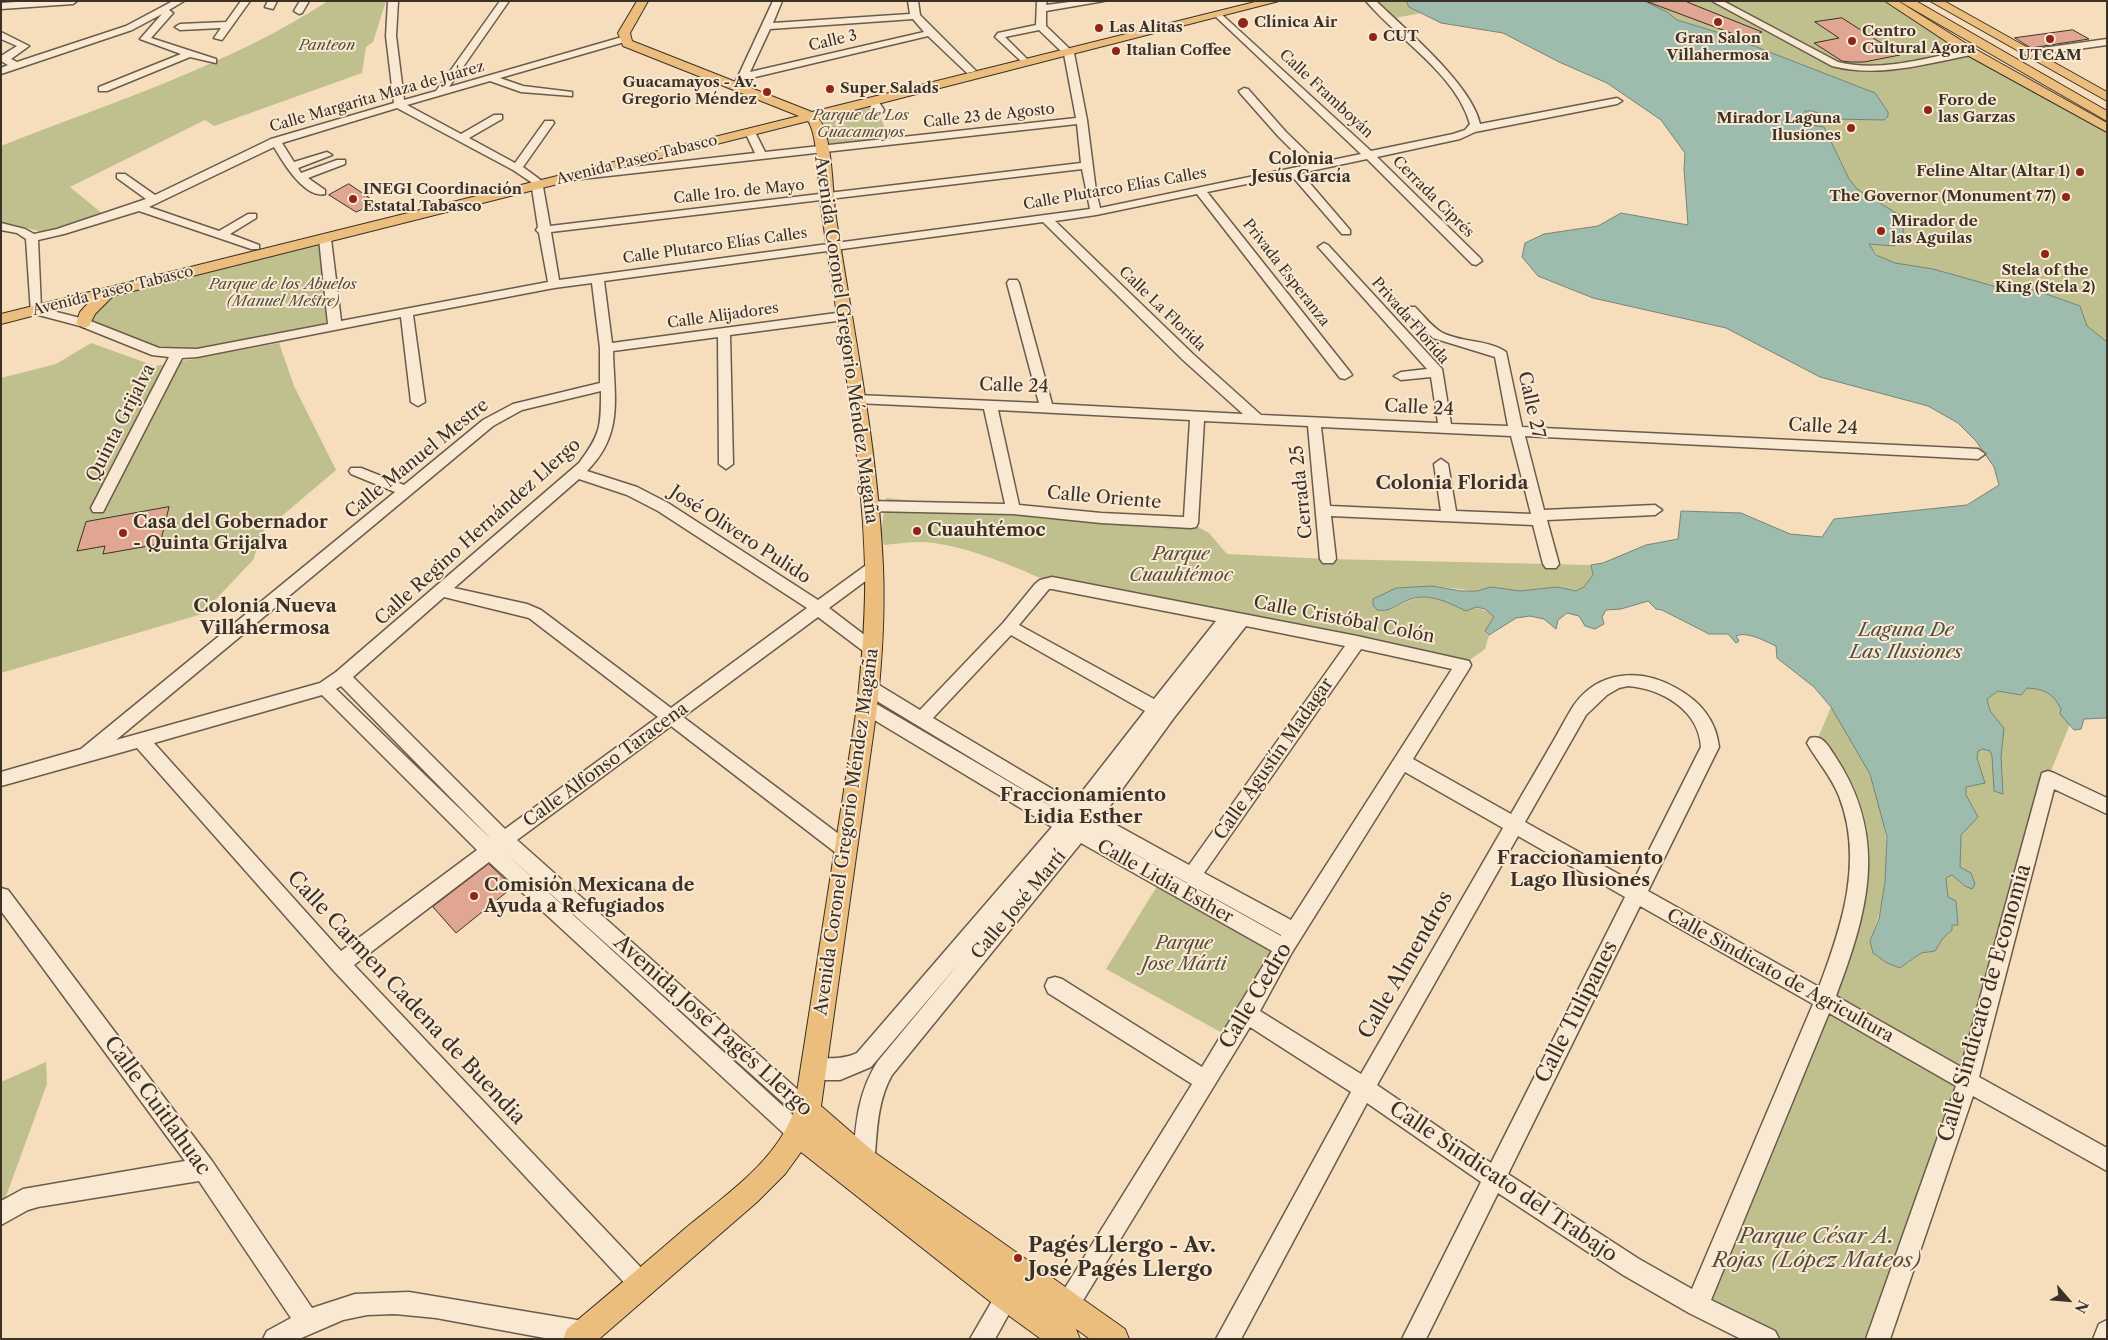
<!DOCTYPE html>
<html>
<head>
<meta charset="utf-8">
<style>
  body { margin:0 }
  #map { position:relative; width:2108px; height:1340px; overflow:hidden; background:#f6ddbc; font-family:"Libre Caslon Text",serif }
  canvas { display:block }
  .frame { position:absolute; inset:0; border:2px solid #3b3126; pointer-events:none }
  .north { position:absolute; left:2043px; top:1275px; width:50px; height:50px; -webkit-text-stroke:4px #f9e9d3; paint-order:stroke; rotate:117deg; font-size:14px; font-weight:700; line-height:20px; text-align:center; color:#3b3126 }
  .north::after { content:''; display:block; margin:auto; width:18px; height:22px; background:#3b3126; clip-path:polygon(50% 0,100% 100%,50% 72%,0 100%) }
</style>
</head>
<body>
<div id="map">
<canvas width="2108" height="1340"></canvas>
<div class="frame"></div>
<div class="north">N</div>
</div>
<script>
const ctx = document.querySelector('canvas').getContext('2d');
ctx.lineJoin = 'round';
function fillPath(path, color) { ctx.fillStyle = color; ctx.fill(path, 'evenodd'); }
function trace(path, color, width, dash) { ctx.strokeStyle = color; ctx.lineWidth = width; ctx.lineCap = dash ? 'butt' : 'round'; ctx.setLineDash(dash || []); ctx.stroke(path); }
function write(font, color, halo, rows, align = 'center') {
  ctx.font = font + ' "Libre Caslon Text",serif'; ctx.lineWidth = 4; ctx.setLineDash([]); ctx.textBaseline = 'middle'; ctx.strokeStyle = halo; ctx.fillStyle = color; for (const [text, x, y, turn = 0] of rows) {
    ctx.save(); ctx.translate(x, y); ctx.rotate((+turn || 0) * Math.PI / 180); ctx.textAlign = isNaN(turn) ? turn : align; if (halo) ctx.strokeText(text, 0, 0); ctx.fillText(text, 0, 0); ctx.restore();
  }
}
const green = new Path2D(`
  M328 1H386L373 42 366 47 362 73 214 126 205 120 70 187 104 215 47 233 1 222V146C112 102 228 66 328 1Z
  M1378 1H1422L1427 12 1395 18Z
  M1622 1H1883L1959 48 2107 129V348L1885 270 1878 255 1867 244 1800 110 1884 108 1874 102Z
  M873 101 879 110 889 142 820 150 819 114Z
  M325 239 335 328 177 354 84 323 109 292Z
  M91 343 155 366 279 343 294 386 336 470 263 532 253 560 202 614 1 673V378L56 364Z
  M886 498 1039 513 1191 523 1209 533 1227 554 1328 559 1591 565 1593 576 1584 587 1576 591 1557 587 1520 591 1491 587 1477 591 1432 586 1396 588 1391 610C1407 600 1424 593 1443 600 1447 601 1450 604 1454 605 1469 610 1482 604 1494 617L1490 623 1486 634 1489 635 1485 649 1463 665 1052 583C1015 567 959 542 919 542 907 542 895 544 884 545L881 532Z
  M2035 687C2051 691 2061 705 2073 717L2048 778 1968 1080 1878 1339H1767L1697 1305 1824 1001 1859 840 1816 743 1831 707C1844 729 1859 750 1870 773 1893 824 1891 890 1870 941L1907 964 1921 953 1935 951 1946 878 1969 814 1965 801 1966 787 1975 771 1977 751 1990 711 1987 699 1998 691Z
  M1159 883 1277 947 1226 1035 1106 969Z
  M46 1062 47 1084 1 1210V1082Z`);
const water = new Path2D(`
  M1407 1H1644L1667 12 1677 20 1723 34 1875 93 1888 112V116L1884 120 1832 119 1813 111H1805L1812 125 1824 127 1849 179 1857 189 1909 221 1903 228 1904 236 1895 241V246L1869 244 1876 255 1895 263 1933 269 1997 287 2035 290 2080 306 2087 326 2107 342V718L2084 719 2081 729 2074 730 2060 714 2061 709C2053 693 2044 689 2027 688L2021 695 1998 691 1987 699 1990 711 2004 728 2001 757 2003 794 1994 791 1992 756 1990 751 1983 749 1978 751 1977 758 1985 783 1966 787V795L1978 817 1961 835 1960 867 1971 873 1975 884 1972 889 1965 886 1952 875 1946 878 1948 897 1956 901 1958 925H1952V930L1943 938 1935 951 1921 953 1900 968 1887 963 1873 953 1870 941 1879 919 1885 882 1887 837 1870 774 1831 707 1814 687 1777 658 1776 646C1765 641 1747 631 1736 636L1739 641 1736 643 1728 634H1709L1662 610 1656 609 1648 601 1621 609 1606 610 1602 617 1604 624 1595 629 1585 626 1579 616 1567 613 1558 620 1556 629 1544 619 1530 616 1516 618 1489 635 1485 631 1494 617 1485 609 1476 607 1466 611C1447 602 1427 591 1406 601 1394 606 1391 612 1377 610L1373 605V599L1396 588 1432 586 1461 591H1477L1491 587 1520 591 1557 587 1576 591 1584 587 1593 575 1591 565 1603 563 1646 545 1678 539 1681 511 1741 513 1790 534 1822 537 1834 519 1967 505 1999 485 1994 467 1976 441 1958 423 1928 406 1820 377 1726 328 1593 298 1538 276 1522 257 1525 243 1544 234 1598 226 1621 213 1688 225 1684 169 1685 153 1661 120 1607 83 1559 62 1503 33 1441 23 1409 7Z`);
const building = new Path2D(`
  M1685 1 1692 4 1762 32 1747 39 1648 2Z
  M1842 18 1900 55 1864 62H1850L1842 61 1814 43 1839 38 1815 22Z
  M2073 30 2089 39 2031 48 2015 38Z
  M349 184 377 203 356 212 329 195Z
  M169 507 160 544 103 554 105 546 77 551 86 522Z
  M489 864 513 887 456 933 433 907Z`);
const minor = new Path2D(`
  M30 1H77L73 4 1 9V3Z
  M173 1H184L169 10 173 13 151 38 216 59V63L190 57 107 91H99V87L181 54 140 39 162 14 132 30 1 74V68L8 65 1 61V56L17 46 1 39V32L29 46 11 59 17 62 126 26Z
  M241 1H250L222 40 214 38 221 28 180 30 175 27 180 24 226 22Z
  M268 1H277L273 9 265 7Z
  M300 1H309L302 13 299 14 294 11Z
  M388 1H398L396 36 404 100 436 91 500 1H509L449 87 622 37H628V41L500 78 523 86 572 92V96L521 92 490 81 407 105 461 134 494 115H502V119L469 138 515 163 545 121H553L554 123 523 167 542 181 550 226 1081 163 1077 124 572 180 566 177 572 174 755 153 745 132 750 129 755 132 765 152 1076 118 1064 54 1039 30 1005 37 1027 59 1022 62 995 37 998 33 1036 25 1037 1H1047L1046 5 1078 1H1104L1046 11V26L1074 53 1087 120 1096 191 1100 208 1307 165 1278 136 1240 93 1239 91 1244 88 1248 89 1286 132 1318 163 1361 154 1216 17 1214 15 1219 12 1371 151 1453 134 1465 130 1470 124C1456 74 1398 39 1366 1H1376C1405 29 1472 85 1480 124L1617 98 1622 101 1617 104 1475 132 1460 139 1377 157 1480 258 1482 261 1476 265 1472 264 1367 159 1301 173 1350 230V234H1342L1291 175 1207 192 1350 372 1352 375 1345 379 1340 378 1197 194 1096 215 1055 221 1193 354 1261 415 1438 423 1431 377 1401 380 1394 376 1401 372 1427 369 1320 249 1318 247 1324 243 1328 245 1442 369 1451 424 1508 426 1495 357 1433 338 1407 313 1405 310 1407 307H1415C1424 316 1431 326 1441 332 1461 343 1487 339 1506 352L1522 427 1978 449 1985 454 1978 459 1525 436 1544 510 1655 505 1662 510 1655 515 1547 520 1559 564 1556 568H1546L1543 564 1533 525 1331 516 1336 559 1333 563H1323L1320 559 1308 426 1204 421 1198 523 1196 527 1191 528 1101 523 1013 514 869 511 862 506 869 501 1005 504 984 409 857 403 850 399 857 395 1039 403 1007 283 1009 280H1017L1019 283 1052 404 1243 414 1183 360 1043 222 604 281 612 343 844 312 850 316 844 320 730 335 733 464 726 469 719 464 718 337 613 351C614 398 624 434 587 471L637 487 668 503 818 600 869 563H879L882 567 879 571 829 608 879 646 881 650 879 654 873 656 867 654 818 617 683 717 852 844 855 850 852 856 846 858 840 856 671 726 517 840 814 1104 817 1111 814 1118 807 1121 800 1118 503 851 806 1127 810 1134 806 1141 799 1145 792 1141 489 862 354 965 649 1276 652 1284 649 1292 641 1295 633 1292 333 970 137 748 1 786V772L81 749 395 492 351 474 349 471 351 468H361L404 485 483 420 513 404 600 383V348L592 283 554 288 413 315 425 402 418 406 411 402 401 317 197 357 182 358 103 512H93L91 508 169 357 152 355 80 326 31 313 26 239 17 233 1 230V223L25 229 34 234 57 229 146 199 117 178V174H125L155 195 271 139 394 103 386 36ZM397 108 513 170 531 182 538 227 536 230 539 233 548 282 341 321 331 239 325 235 319 239 328 324 197 349 159 348 88 320 41 308 38 240 64 234 139 211 251 249H259V245L230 234 256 218V214H248L219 231 149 207 274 147C282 161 305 199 325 194V190L308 178 345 164V160H337L301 173 298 168 332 155 327 152 294 162 282 143ZM1082 169 1090 209 559 280 551 232ZM601 391C601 426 601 434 579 463L336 672 320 683 116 740 493 426 522 410ZM998 410 1190 420 1184 517 1101 513 1019 505ZM1321 427 1511 436 1531 514 1456 511 1448 464 1441 459 1434 464 1441 511 1330 506ZM579 479 627 495 658 511 807 608 671 708 541 610 527 604 454 588ZM444 597 529 618 658 717 505 829 353 677ZM341 686 491 839 336 689ZM322 695 477 850 341 951 154 743Z
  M773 1H782L773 23 910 14 908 1H918L920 15 976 71 967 73 928 36 747 79 744 85H736L735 83ZM913 19 924 32 750 72 770 29Z
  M1712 1H1723L1838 62C1881 73 1929 57 1971 49L1976 52 1971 55C1925 64 1878 78 1832 66Z
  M2107 39V45L2028 56 2023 53 2028 50Z
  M873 98 877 99 884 110 883 112 879 113 875 112 868 101Z
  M1052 577 1357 636 1469 661 1471 665 1469 669 1413 759 1511 814C1524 791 1538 768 1551 745 1559 732 1566 717 1574 705 1599 670 1641 668 1676 688 1700 701 1716 720 1719 747L1648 891 1819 987C1842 926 1864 860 1839 796 1831 776 1817 761 1807 743L1810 738C1823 734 1828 746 1835 756 1889 838 1868 911 1836 996L1961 1067 2042 773 2048 771 2054 773 2107 798V814L2054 789 1979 1077 2107 1148V1171L1973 1096 1890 1339H1866L1956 1086 1829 1013 1711 1300 1775 1331 1779 1339H1741L1689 1313 1623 1275 1498 1193 1426 1339H1402L1481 1182 1367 1103 1241 1339H1216L1351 1092 1250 1027 1071 1320 1063 1324 1055 1320 1051 1312 1055 1304 1192 1084 1048 993 1045 986 1048 979 1055 977 1062 979 1202 1067 1272 951 1081 843 892 1075C876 1103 877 1136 874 1167L871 1175 863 1178 855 1175 852 1167C856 1128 856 1095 878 1061L960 962 871 1067 840 1080H823L808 1076 805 1069 808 1062C823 1055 838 1062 857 1053L1052 827 861 712 859 707 861 702 867 700 873 702 1064 814 862 692 860 687 862 682 868 680 874 682 920 710 1003 623 1035 584 1040 580ZM1049 589H1052L1216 621 1154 699 1019 625ZM1246 626 1345 646 1189 865 1102 817 1173 719ZM1011 635 1145 711 1074 802 933 718ZM1361 649 1452 669 1291 920 1204 873ZM1628 686C1662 689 1699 710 1701 747L1633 882 1525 822 1586 715 1607 695 1619 688ZM1405 772 1503 828 1361 1074 1260 1011 1291 954ZM1092 830 1281 935V936ZM1518 836 1625 897 1491 1163 1377 1085ZM1640 906 1813 1004 1692 1289 1639 1259 1508 1174Z
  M1 888 8 890 212 1161 312 1308 355 1294 409 1292 583 1321 591 1325 595 1333 592 1339H550L436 1318 395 1314 367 1315 343 1320 299 1339H263L267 1331 291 1318 199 1181 38 1207 28 1210 1 1225V1201L23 1189 185 1161 1 911Z
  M1011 1279 1019 1282 1022 1290 995 1339H970L1003 1282Z
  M2107 1320V1339H2093L2099 1324Z`);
const major = new Path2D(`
  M637 1H648L630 33 632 41 812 112 1259 1H1279L819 119C833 137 832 193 836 218 854 334 878 450 883 567 885 614 882 661 877 707L821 1106 874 1152 1125 1329 1129 1339H1090L1001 1275 1076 1329 1080 1339H1041L997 1307 801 1152 785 1174 757 1202 599 1339H563L567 1329C605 1297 643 1265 681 1232 721 1198 776 1163 794 1111L857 707C862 661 866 614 865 567 862 449 838 331 822 214 818 193 819 136 808 121L113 296 95 314 89 326 84 328 76 323 80 312 90 301 1 324V314L799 116 623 46 618 33Z
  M1885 1H1898L1975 49 2107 123V132L1967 55Z
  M1930 1H1944L2107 92V101Z`);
const highway = new Path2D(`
  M1899 1H1916L2107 111V121Z`);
const markers = [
  [1718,22,5,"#8f2418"],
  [1243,23,6,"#8f2418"],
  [1099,28,5,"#8f2418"],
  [1373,37,5,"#8f2418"],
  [2050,39,5,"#8f2418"],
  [1852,41,5,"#8f2418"],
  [1116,51,5,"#8f2418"],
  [830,89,5,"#8f2418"],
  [767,92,5,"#8f2418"],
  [1928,110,5,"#8f2418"],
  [1851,128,5,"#8f2418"],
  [2080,172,5,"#8f2418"],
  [2066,197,5,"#8f2418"],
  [353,199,5,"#8f2418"],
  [1881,231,5,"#8f2418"],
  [2045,254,5,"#8f2418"],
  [917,531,5,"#8f2418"],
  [123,533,5,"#8f2418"],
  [474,896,5,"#8f2418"],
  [1018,1258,5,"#8f2418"]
];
const farPoinames = [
  ["Clínica Air",1254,23],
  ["Las Alitas",1109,28],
  ["Centro",1862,32],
  ["Cultural Agora",1862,49],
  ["CUT",1383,37],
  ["Gran Salon",1718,39,"center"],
  ["Villahermosa",1718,56,"center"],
  ["Italian Coffee",1126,51],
  ["UTCAM",2050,56,"center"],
  ["Guacamayos - Av.",757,83,"right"],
  ["Gregorio Méndez",757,100,"right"],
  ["Super Salads",840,89],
  ["Foro de",1938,101],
  ["las Garzas",1938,118],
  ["Mirador Laguna",1841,119,"right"],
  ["Ilusiones",1841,136,"right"],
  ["Feline Altar (Altar 1)",2070,172,"right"],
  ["INEGI Coordinación",363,190],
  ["Estatal Tabasco",363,207],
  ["The Governor (Monument 77)",2056,197,"right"],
  ["Mirador de",1891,222],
  ["las Aguilas",1891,239],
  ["Stela of the",2045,271,"center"],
  ["King (Stela 2)",2045,288,"center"]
];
const farStreetnames = [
  ["Calle 3",833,41,-13],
  ["Calle Framboyán",1326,94,43],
  ["Calle Margarita Maza de Juárez",377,97,-16],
  ["Calle 23 de Agosto",989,116,-6],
  ["Avenida Paseo Tabasco",637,160,-14],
  ["Calle Plutarco Elías Calles",1115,189,-10],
  ["Calle 1ro. de Mayo",739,192,-6],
  ["Cerrada Ciprés",1433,197,45],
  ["Calle Plutarco Elías Calles",715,246,-8],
  ["Privada Esperanza",1286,273,52],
  ["Avenida Paseo Tabasco",113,291,-14],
  ["Calle La Florida",1162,309,44],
  ["Calle Alijadores",723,316,-8],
  ["Privada Florida",1410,321,49]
];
const farParknames = [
  ["Panteon",327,46],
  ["Parque de Los",861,116],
  ["Guacamayos",861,133],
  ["Parque de los Abuelos",283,285],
  ["(Manuel Mestre)",283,302]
];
const farNeighbourhoodnames = [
  ["Colonia",1301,159],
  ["Jesús García",1301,177]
];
const streetNames = [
  ["Avenida Coronel Gregorio Méndez Magaña",846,340,82],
  ["Calle 24",1014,386,2],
  ["Calle 27",1531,405,77],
  ["Calle 24",1419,408,3],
  ["Quinta Grijalva",121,423,-63],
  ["Calle 24",1823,427,3],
  ["Calle Manuel Mestre",417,459,-39],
  ["Cerrada 25",1302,492,-96],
  ["Calle Oriente",1104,498,5],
  ["Calle Regino Hernández Llergo",478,532,-42],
  ["José Olivero Pulido",740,535,33],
  ["Calle Cristóbal Colón",1344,620,11],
  ["Calle Agustín Madagar",1274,759,-55],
  ["Calle Alfonso Taracena",606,765,-36],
  ["Avenida Coronel Gregorio Méndez Magaña",847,832,-82],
  ["Calle Lidia Esther",1165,882,29],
  ["Calle José Martí",1019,905,-50],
  ["Calle Sindicato de Agricultura",1780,976,29]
];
const poiNames = [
  ["Casa del Gobernador",133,523],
  ["- Quinta Grijalva",133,544],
  ["Cuauhtémoc",927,531],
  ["Comisión Mexicana de",484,886],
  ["Ayuda a Refugiados",484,907]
];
const parkNames = [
  ["Parque",1181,555],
  ["Cuauhtémoc",1181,576],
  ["Parque",1184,944],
  ["Jose Márti",1184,965]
];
const neighbourhoodNames = [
  ["Colonia Florida",1452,484],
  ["Colonia Nueva",265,607],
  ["Villahermosa",265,629],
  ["Fraccionamiento",1083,796],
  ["Lidia Esther",1083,818],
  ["Fraccionamiento",1580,859],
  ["Lago Ilusiones",1580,881]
];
const waterNames = [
  ["Laguna De",1906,631],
  ["Las Ilusiones",1906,653]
];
const nearStreetnames = [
  ["Calle Almendros",1406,965,-60],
  ["Calle Cedro",1256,996,-59],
  ["Calle Carmen Cadena de Buendia",406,998,47],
  ["Calle Sindicato de Economia",1985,1003,-74],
  ["Calle Tulipanes",1577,1012,-63],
  ["Avenida José Pagés Llergo",713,1026,42],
  ["Calle Cuitlahuac",157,1106,54],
  ["Calle Sindicato del Trabajo",1503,1182,34]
];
const nearParknames = [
  ["Parque César A.",1817,1237],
  ["Rojas (López Mateos)",1817,1261]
];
const nearPoinames = [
  ["Pagés Llergo - Av.",1028,1246],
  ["José Pagés Llergo",1028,1270]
];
fillPath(green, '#c0c08e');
fillPath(water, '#9dbcae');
trace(water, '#768478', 1);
fillPath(building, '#e1a692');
trace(building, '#3b3126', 1);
trace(minor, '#6a5c4c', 3);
trace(major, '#3b3126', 2);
trace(highway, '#3b3126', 2);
fillPath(minor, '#f9e9d3');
fillPath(major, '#ebbe7e');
fillPath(highway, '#ebbe7e');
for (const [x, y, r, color] of markers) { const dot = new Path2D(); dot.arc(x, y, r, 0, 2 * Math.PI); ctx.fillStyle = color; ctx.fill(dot); trace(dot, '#f9e9d3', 2); }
write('bold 15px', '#3b3126', '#f9e9d3', farPoinames, 'left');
write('15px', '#3b3126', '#f9e9d3', farStreetnames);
write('italic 15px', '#564e3b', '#f9e9d3', farParknames);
write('bold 16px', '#3b3126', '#f9e9d3', farNeighbourhoodnames);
write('18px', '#3b3126', '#f9e9d3', streetNames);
write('bold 18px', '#3b3126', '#f9e9d3', poiNames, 'left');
write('italic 18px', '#564e3b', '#f9e9d3', parkNames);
write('bold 19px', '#3b3126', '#f9e9d3', neighbourhoodNames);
write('italic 19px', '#4f4d41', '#f9e9d3', waterNames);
write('21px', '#3b3126', '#f9e9d3', nearStreetnames);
write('italic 21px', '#564e3b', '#f9e9d3', nearParknames);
write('bold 21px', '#3b3126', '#f9e9d3', nearPoinames, 'left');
</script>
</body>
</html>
